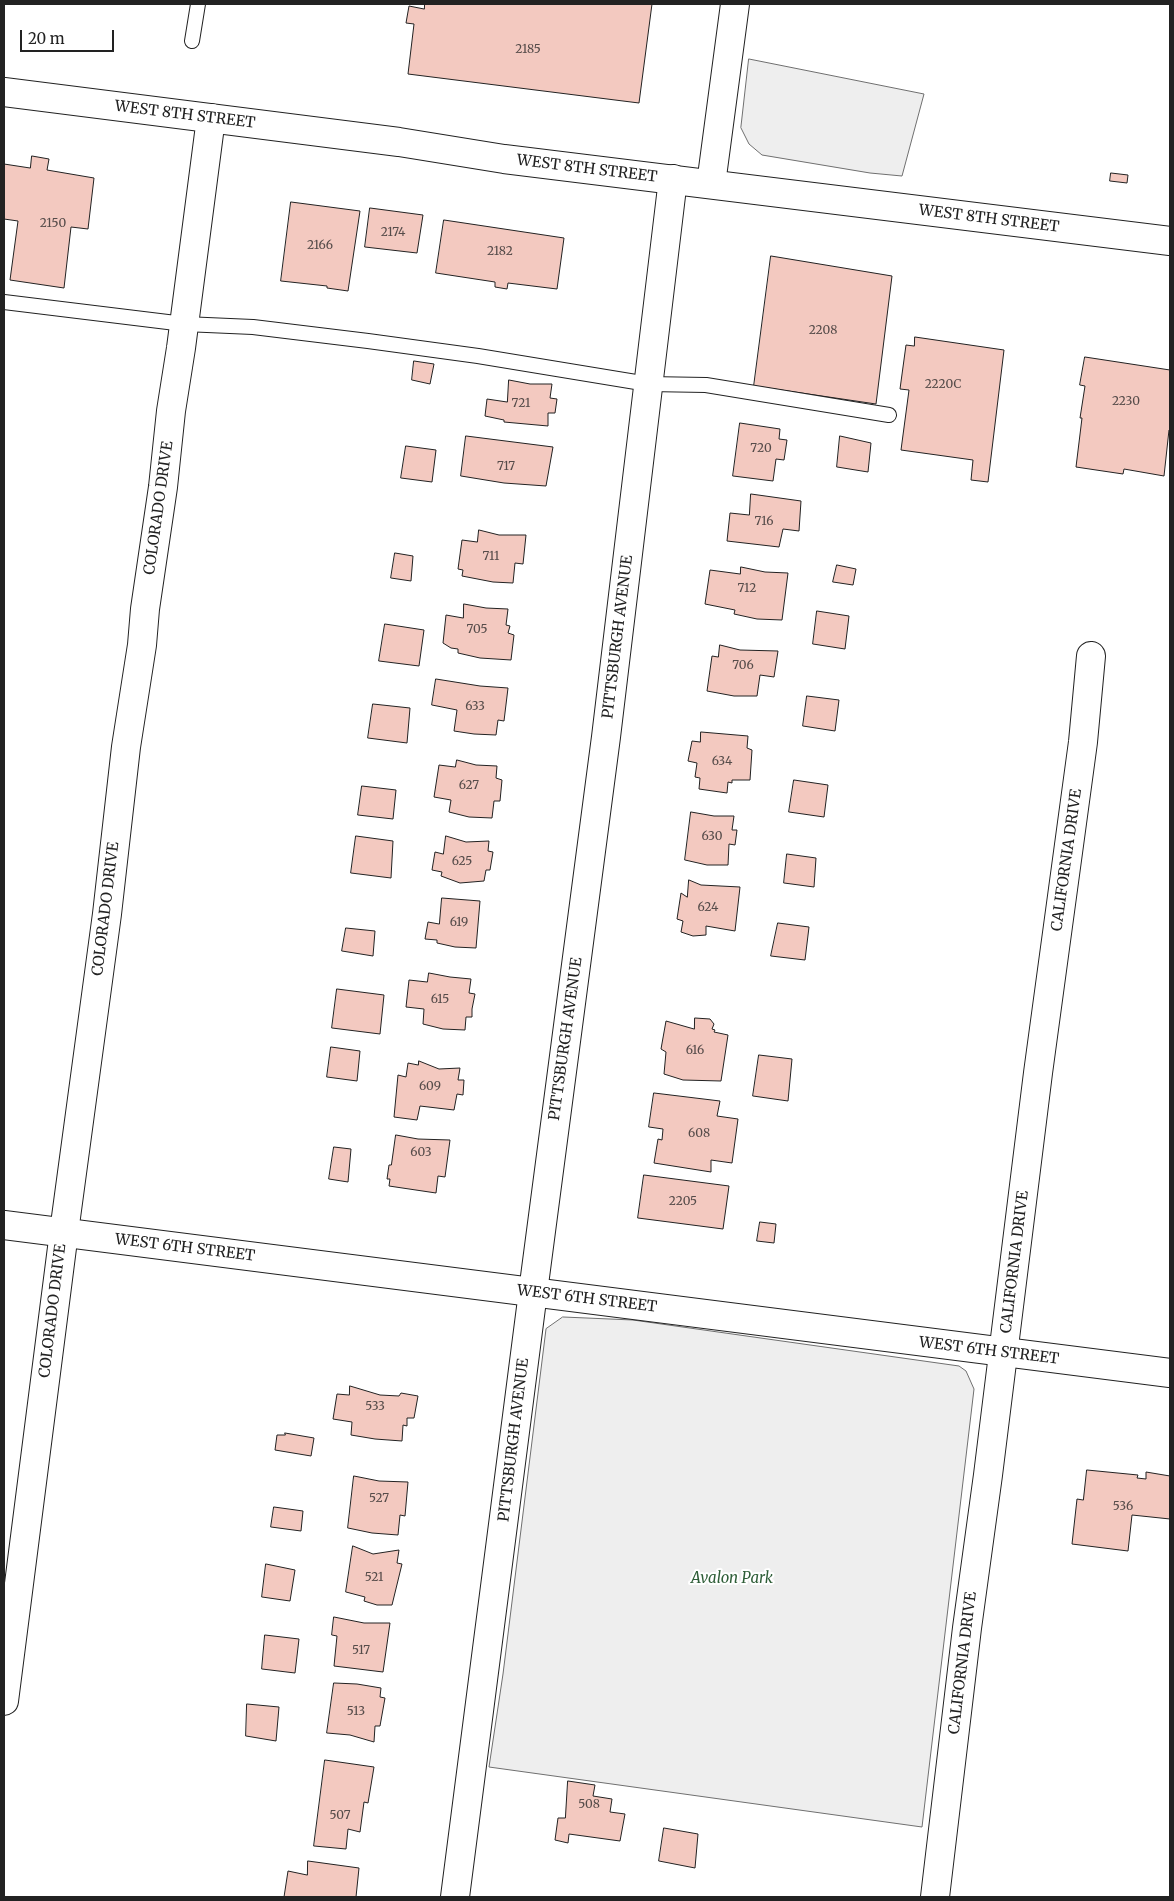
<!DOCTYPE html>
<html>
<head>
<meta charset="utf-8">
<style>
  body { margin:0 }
  #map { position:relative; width:1174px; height:1901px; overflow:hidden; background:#fff; font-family:Merriweather,serif }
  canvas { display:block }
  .frame { position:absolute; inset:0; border:5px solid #222; pointer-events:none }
  .scale { position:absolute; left:20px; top:30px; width:94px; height:22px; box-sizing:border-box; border:2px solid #222; border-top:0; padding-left:6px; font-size:15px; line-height:18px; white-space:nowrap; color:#222; -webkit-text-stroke:4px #fff; paint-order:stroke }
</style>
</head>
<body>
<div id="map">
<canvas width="1174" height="1901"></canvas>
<div class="frame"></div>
<div class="scale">20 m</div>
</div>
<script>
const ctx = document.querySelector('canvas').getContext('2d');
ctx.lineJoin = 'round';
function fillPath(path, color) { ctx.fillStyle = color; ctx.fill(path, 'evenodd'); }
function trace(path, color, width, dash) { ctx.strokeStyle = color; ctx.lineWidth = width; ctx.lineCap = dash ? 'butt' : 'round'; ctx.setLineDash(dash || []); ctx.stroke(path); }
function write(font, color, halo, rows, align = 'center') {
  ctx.font = font + ' Merriweather,serif'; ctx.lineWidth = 4; ctx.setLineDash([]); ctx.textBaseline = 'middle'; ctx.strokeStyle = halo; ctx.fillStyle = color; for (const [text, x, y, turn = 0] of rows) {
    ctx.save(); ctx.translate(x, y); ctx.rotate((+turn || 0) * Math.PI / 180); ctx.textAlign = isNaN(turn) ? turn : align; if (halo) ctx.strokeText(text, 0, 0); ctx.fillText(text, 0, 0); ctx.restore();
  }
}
const green = new Path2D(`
  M749 59 924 94 902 176 870 173 762 155 749 144 741 128Z
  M563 1317 633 1320 959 1366 966 1371 974 1389 922 1827 489 1767 503 1674 546 1329Z`);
const building = new Path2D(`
  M425 4H652L639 103 408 74 414 24 406 23 409 6 424 9Z
  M32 156 49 159 47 170 94 178 88 229 71 227 64 288 10 280 18 221 4 219V164L30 168Z
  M1111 173 1128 175 1127 183 1110 181Z
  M291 202 360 211 348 291 327 288V286L281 281Z
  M370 208 423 215 417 253 365 247Z
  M444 220 564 238 557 289 508 283 507 289 495 287V282L436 273Z
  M771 256 892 276 876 404 754 386Z
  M915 337 1004 350 988 482 971 480 973 460 901 450 909 390 900 389 906 345 914 346Z
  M1085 357 1170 370V430H1169L1164 476 1124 469 1123 474 1076 467 1082 418H1080L1085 386 1080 385Z
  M414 361 434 364 430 384 412 380Z
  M509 380 530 384H552L550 398 557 399 555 413H548V426L504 422V420L485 416 487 399 507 402Z
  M740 423 780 429 779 439 787 440 784 460 776 459 773 481 733 476Z
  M466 436 553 447 546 486 504 483 461 476Z
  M840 436 871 443 868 472 837 467Z
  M406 446 436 450 432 482 401 478Z
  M751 494 801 501 799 531 783 529 779 547 727 541 730 513 749 515Z
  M479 530 499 535H526L523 564 515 563 513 583 493 582 462 576 463 570 458 569 462 540 477 542Z
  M395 553 413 556 411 581 391 578Z
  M837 565 856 569 853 585 833 582Z
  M741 567 765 572 788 573 782 620 757 619 734 614 735 610 705 604 710 570 740 574Z
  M464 604 486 608 508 609 506 625 510 626 508 633 514 635 511 660 480 658 458 653V649L451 648 443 643 446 615 463 618Z
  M817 611 849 616 845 649 813 644Z
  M385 624 424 630 419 666 379 661Z
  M720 645 740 650 778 651 774 677 760 675 757 696H734L707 691 712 656 718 657Z
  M436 679 480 686 508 688 504 721 498 720 496 735 474 734 454 731 457 710 432 705Z
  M807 696 839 700 835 731 803 726Z
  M373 704 410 708 407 743 368 738Z
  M701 732 748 736 747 748 752 750 750 780H732V783L728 782 727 793 699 789 700 778 695 777 697 763 688 761 692 741 700 742Z
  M457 760 476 765 497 766 496 778 502 780 500 801H494L492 818 469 817 449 812 451 800 434 797 439 765 455 767Z
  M794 780 828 785 824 817 789 812Z
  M362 786 396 790 393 819 358 815Z
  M691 812 714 816H734L732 830H737L735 845 729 844 728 865H707L685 860Z
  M356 836 393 841 391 878 351 873Z
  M446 836 466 842 489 841 488 851 493 852 490 870H486L484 881 460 883 441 876 442 872 432 870 435 852 443 854Z
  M787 854 816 858 814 887 784 883Z
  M689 880 701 885 740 887 735 931 706 926V935L693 936 681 932 683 921 677 919 681 893 687 897Z
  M442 898 480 901 476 948 455 947 437 943V940L425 939 428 922 439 924Z
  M778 923 809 927 805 960 771 956Z
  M346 928 375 931 373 956 342 951Z
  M429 973 450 977 471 979 469 993 475 994 472 1009V1017H466L465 1030 443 1029 423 1024 424 1009 406 1007 409 980 427 982Z
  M337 989 384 995 380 1034 332 1028Z
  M695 1018 710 1019 714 1024 712 1029 715 1030 714 1032 728 1035 721 1081 683 1080 664 1074 666 1052 661 1049 666 1021 694 1029Z
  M331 1047 360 1051 357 1081 327 1077Z
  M759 1055 792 1059 788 1101 753 1096Z
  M419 1061 439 1069 460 1068 458 1080H464L463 1095 457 1094 454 1110 420 1106 417 1120 394 1117 398 1075 406 1077 408 1063 418 1065Z
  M654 1093 720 1101 717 1116 738 1119 732 1163 711 1160V1172L654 1163 658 1139 662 1140 663 1129 649 1127Z
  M396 1135 418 1139 450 1140 445 1177 438 1176 436 1193 389 1186 390 1179H387L389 1165H391Z
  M334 1147 351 1149 348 1182 329 1179Z
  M644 1175 729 1186 723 1229 638 1218Z
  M760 1222 776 1224 774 1243 757 1241Z
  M350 1386 380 1395 399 1396 401 1393 418 1396 414 1418H407V1426L403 1425 402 1441 375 1439 351 1435 352 1422 333 1419 337 1394 349 1395Z
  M285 1433 314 1438 311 1456 275 1450 277 1435H285Z
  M1087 1470 1138 1475 1137 1478 1146 1479V1472L1170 1476V1519L1132 1515 1128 1551 1072 1544 1077 1499 1083 1500Z
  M354 1476 379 1481 408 1482 405 1516 400 1515 398 1535 372 1533 348 1528Z
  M274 1507 303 1511 301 1531 271 1527Z
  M353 1546 373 1554 399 1550 397 1563 402 1564 392 1605H377L364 1601 365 1597 346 1592Z
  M266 1564 295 1570 290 1601 262 1597Z
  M334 1617 364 1623H390L383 1672 334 1666 337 1636 332 1635Z
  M265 1635 299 1639 295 1673 262 1669Z
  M334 1683 357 1684 381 1688 380 1697 385 1698 380 1726H375L374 1742 350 1735 327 1733Z
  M247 1704 279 1707 276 1741 246 1736Z
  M325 1760 374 1767 368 1803 364 1802 360 1832 348 1829 346 1849 314 1846Z
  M568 1781 595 1785 593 1796 612 1799 610 1812 625 1814 620 1841 569 1834 568 1843 555 1840 558 1818H565Z
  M664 1828 698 1834 695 1868 659 1861Z
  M308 1861 359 1868 356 1897H284L288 1871 307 1875Z`);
const service = new Path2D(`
  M192 41 198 4
  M4 302 184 324 253 327 368 341 478 356 648 384 706 385 889 415`);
const minor = new Path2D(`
  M4 1701 64 1232 107 914 126 747 142 645 145 609 163 487 171 411 181 348 211 118
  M455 1897 533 1292 606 737 673 179
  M935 1897 967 1628 988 1475 1038 1073 1083 742 1091 656`);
const tertiary = new Path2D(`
  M711 184 735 4
  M4 1225 1170 1373`);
const secondary = new Path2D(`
  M4 92 399 142 504 159 1170 241`);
const numberNames = [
  ["2185",528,50],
  ["2150",53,224],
  ["2174",393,233],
  ["2166",320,246],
  ["2182",500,252],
  ["2208",823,331],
  ["2220C",943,385],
  ["2230",1126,402],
  ["721",521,404],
  ["720",761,449],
  ["717",506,467],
  ["716",764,522],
  ["711",491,557],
  ["712",747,589],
  ["705",477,630],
  ["706",743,666],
  ["633",475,707],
  ["634",722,762],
  ["627",469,786],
  ["630",712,837],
  ["625",462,862],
  ["624",708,908],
  ["619",459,923],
  ["615",440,1000],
  ["616",695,1051],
  ["609",430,1087],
  ["608",699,1134],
  ["603",421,1153],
  ["2205",683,1202],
  ["533",375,1407],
  ["527",379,1499],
  ["536",1123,1507],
  ["521",374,1578],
  ["517",361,1651],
  ["513",356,1712],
  ["508",589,1805],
  ["507",340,1816]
];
const streetNames = [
  ["WEST 8TH STREET",185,115,7],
  ["WEST 8TH STREET",587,169,7],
  ["WEST 8TH STREET",989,219,7],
  ["COLORADO DRIVE",159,508,-82],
  ["PITTSBURGH AVENUE",618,637,-83],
  ["CALIFORNIA DRIVE",1067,860,-82],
  ["COLORADO DRIVE",106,909,-83],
  ["PITTSBURGH AVENUE",566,1039,-82],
  ["WEST 6TH STREET",185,1248,7],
  ["CALIFORNIA DRIVE",1015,1262,-83],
  ["WEST 6TH STREET",587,1299,7],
  ["COLORADO DRIVE",53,1311,-83],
  ["WEST 6TH STREET",989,1351,7],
  ["PITTSBURGH AVENUE",514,1440,-83],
  ["CALIFORNIA DRIVE",963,1663,-83]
];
const parkNames = [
  ["Avalon Park",732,1579]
];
fillPath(green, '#eee');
trace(green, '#6f6f6f', 1);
fillPath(building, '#f3c9c0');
trace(building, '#222', 1);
trace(service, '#222', 16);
trace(minor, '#222', 30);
trace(tertiary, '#222', 30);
trace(secondary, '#222', 30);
trace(service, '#fff', 14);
trace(minor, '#fff', 28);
trace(tertiary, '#fff', 28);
trace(secondary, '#fff', 28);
write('12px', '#564c4a', null, numberNames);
write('15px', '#222', '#fff', streetNames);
write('italic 15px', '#2f5e38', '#fff', parkNames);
</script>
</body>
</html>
